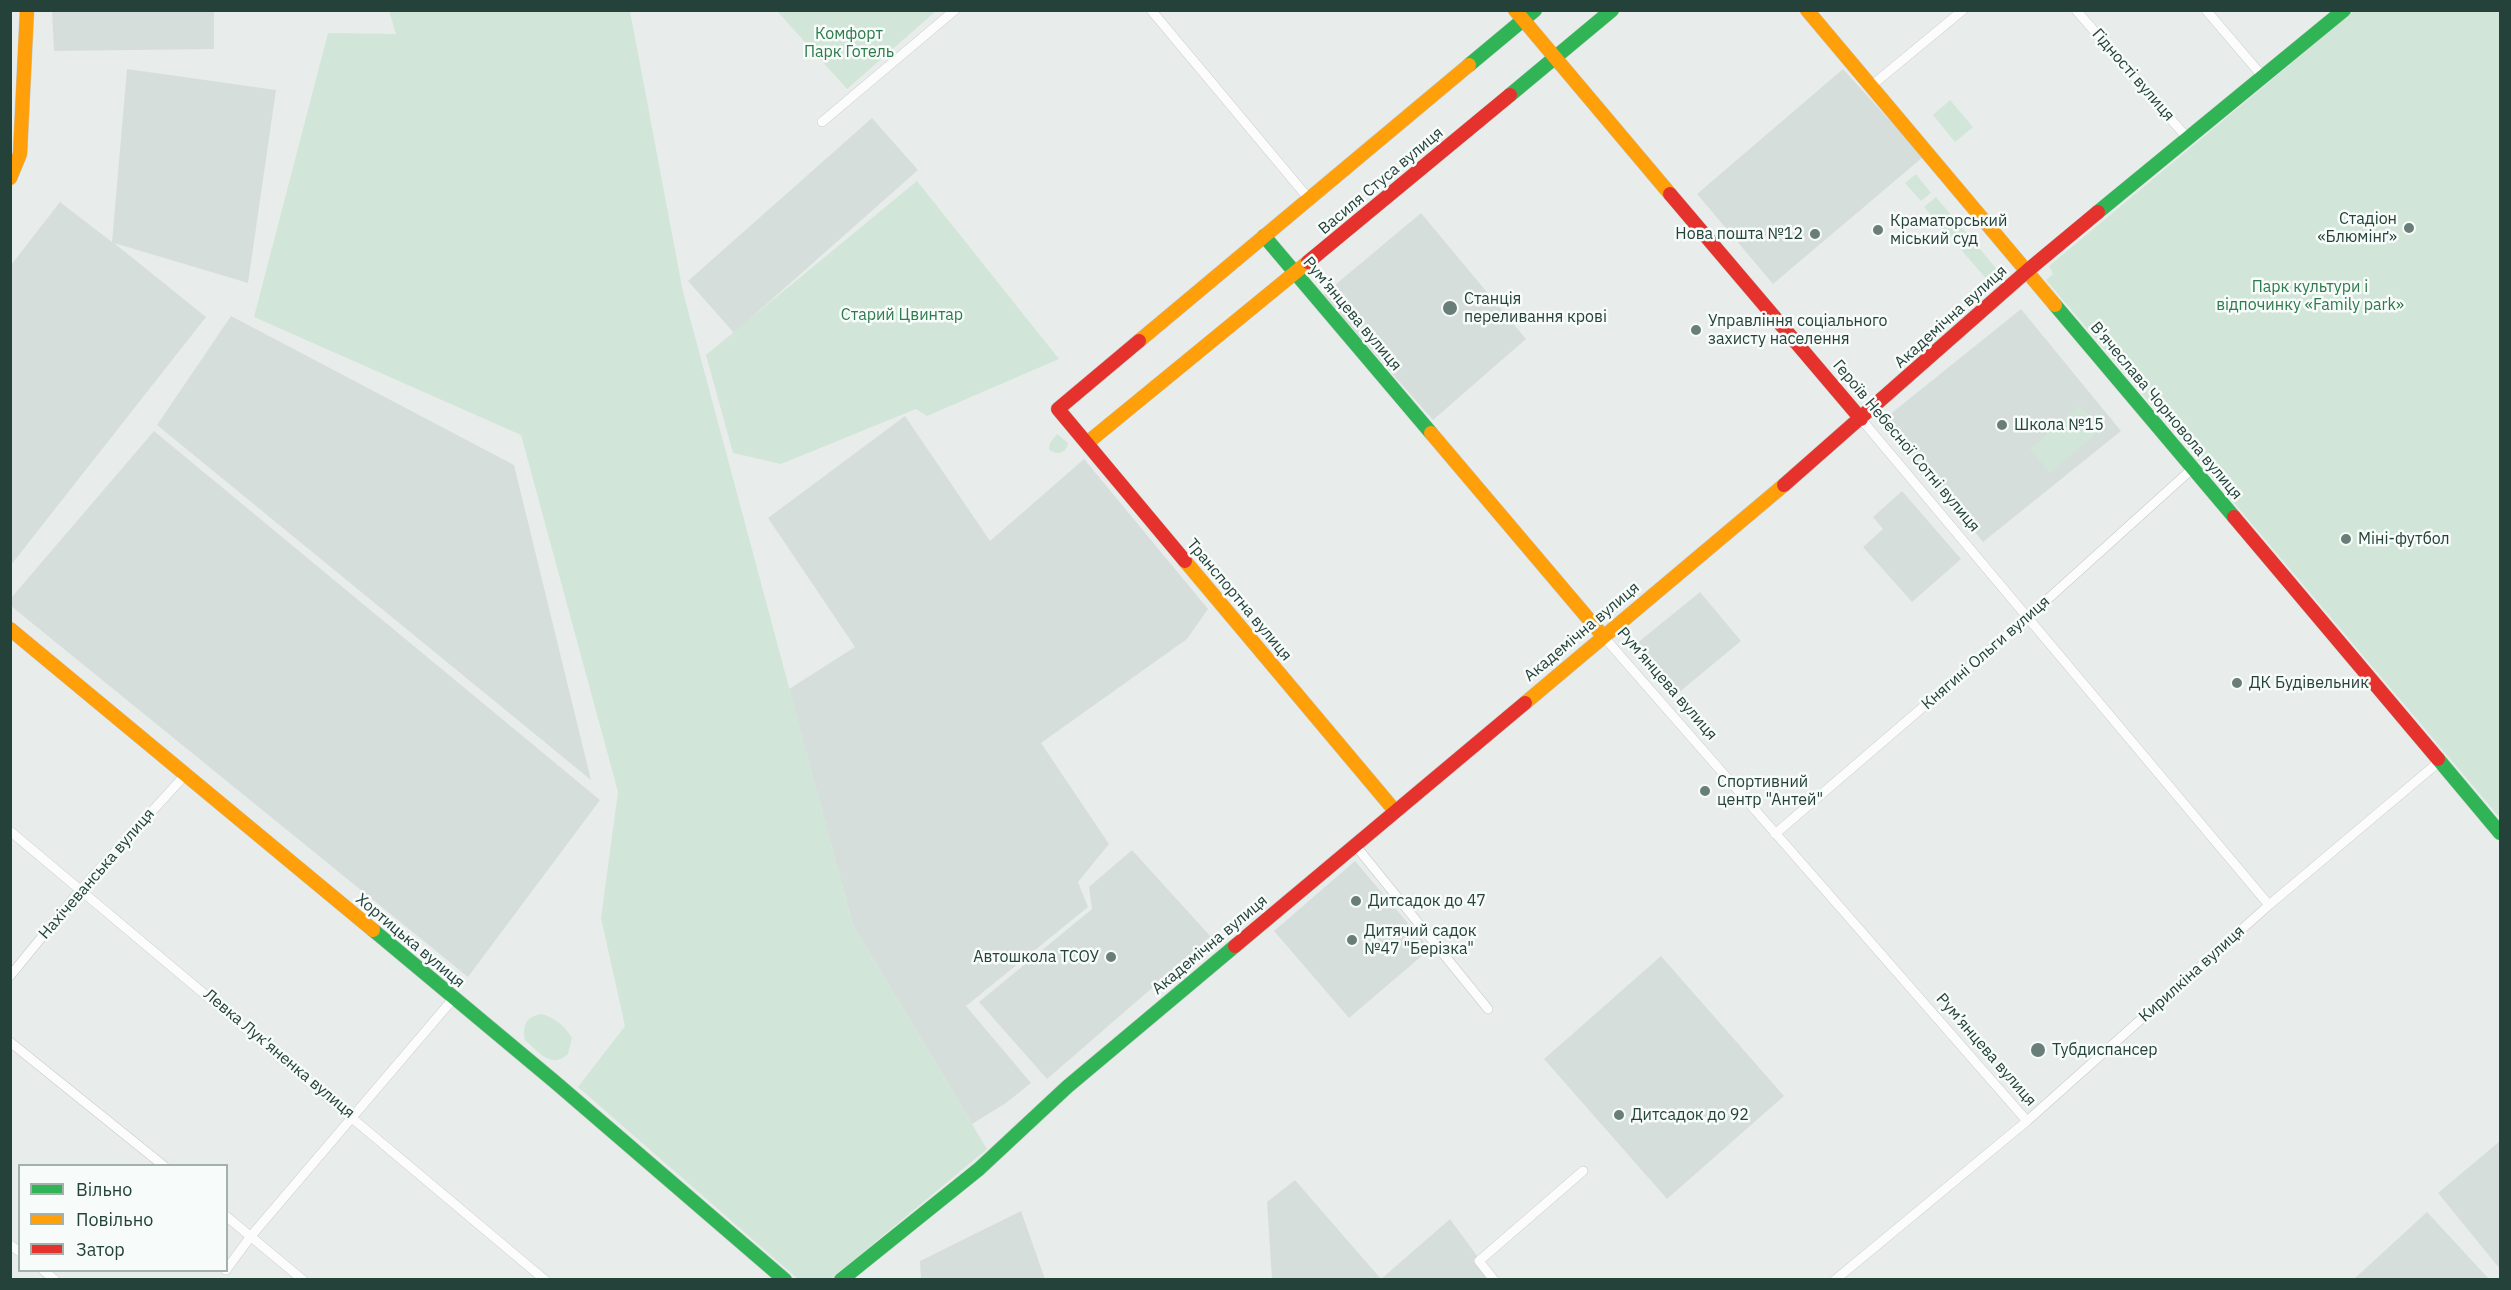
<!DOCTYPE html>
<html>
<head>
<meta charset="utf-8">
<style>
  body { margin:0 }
  #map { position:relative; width:2511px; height:1290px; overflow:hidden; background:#e8edeb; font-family:"IBM Plex Sans",sans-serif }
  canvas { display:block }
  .frame { position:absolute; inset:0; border:12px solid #24423a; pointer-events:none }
  .legend { position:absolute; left:18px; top:1164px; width:210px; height:108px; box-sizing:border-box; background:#f7fbf9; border:2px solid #a3b1ad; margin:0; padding:8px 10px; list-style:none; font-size:18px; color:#24423a }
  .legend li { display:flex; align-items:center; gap:12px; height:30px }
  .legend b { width:30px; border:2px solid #a3b1ad }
</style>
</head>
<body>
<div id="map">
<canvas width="2511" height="1290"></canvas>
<div class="frame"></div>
<ul class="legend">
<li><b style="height:8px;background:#30b455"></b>Вільно</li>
<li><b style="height:8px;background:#ff9f0a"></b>Повільно</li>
<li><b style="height:8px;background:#e5322d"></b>Затор</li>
</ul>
</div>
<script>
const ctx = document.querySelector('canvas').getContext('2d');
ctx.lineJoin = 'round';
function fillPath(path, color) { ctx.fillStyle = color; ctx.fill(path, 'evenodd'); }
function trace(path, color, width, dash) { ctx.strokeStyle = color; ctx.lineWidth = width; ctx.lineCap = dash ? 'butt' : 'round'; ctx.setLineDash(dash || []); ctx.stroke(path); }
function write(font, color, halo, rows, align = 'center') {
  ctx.font = font + ' "IBM Plex Sans",sans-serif'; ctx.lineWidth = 5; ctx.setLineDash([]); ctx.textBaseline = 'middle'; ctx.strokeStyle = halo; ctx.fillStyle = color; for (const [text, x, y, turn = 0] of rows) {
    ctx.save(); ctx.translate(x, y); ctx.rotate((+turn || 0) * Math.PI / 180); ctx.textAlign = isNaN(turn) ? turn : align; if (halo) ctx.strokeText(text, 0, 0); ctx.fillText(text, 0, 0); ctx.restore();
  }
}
const built = new Path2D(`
  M52 11H214V49L54 51Z
  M127 69 276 90 248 283 114 243 206 317 11 565V265L60 202 112 242Z
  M1843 69 1923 157 1773 284 1697 194Z
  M872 118 918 170 734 333 688 281Z
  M1421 213 1526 339 1433 420 1323 295Z
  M2021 309 2121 431 1983 542 1883 420Z
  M231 316 514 465 591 780 157 425Z
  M905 416 990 541 1084 459 1208 609 1187 639 1041 743 1109 844 1078 882 1088 907 966 1006 1031 1083 1006 1103 972 1124 853 926 789 689 855 647 768 518Z
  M154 431 600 800 468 977 11 606V598Z
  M1902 491 1961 559 1912 602 1863 547 1883 529 1873 517Z
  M1700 592 1741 641 1677 694 1636 644Z
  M1132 850 1211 937 1047 1079 979 1002 1092 909 1089 887Z
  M1355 861 1430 949 1349 1018 1274 931Z
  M1661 956 1784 1096 1667 1199 1544 1059Z
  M2500 1141V1269L2438 1193Z
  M1295 1180 1381 1279 1450 1219 1494 1279H1272L1267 1202Z
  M1021 1211 1045 1279H921L920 1261Z
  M2427 1212 2489 1279H2354Z`);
const green = new Path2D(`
  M389 11H630L683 292 853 926 987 1149 831 1279H798L578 1087 625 1026 601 918 618 792 521 435 254 317 328 33 396 34Z
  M777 11H936L847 89Z
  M2354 11H2500V818L2046 280 2053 274 2049 266Z
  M1950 100 1973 127 1955 142 1933 115Z
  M1916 174 1931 193 1921 201 1905 183Z
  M917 181 1059 359 927 416 916 409 781 464 733 453 706 355Z
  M1936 197 2000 273 1989 282 1924 207Z
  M2080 406 2100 430 2050 473 2030 449Z
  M1057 434 1068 443C1066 454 1058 455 1049 450L1050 443Z
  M542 1014C554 1017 566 1027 572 1038L568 1054C551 1070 538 1051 525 1040 522 1026 526 1016 542 1014Z`);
const street = new Path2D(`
  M1151 10 1309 199
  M2076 10 2189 140
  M2206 10 2264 78
  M1871 86 1963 10
  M822 122 955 10
  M1861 419 2269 905
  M1603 636 2027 1121
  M10 831 545 1280
  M1775 834 2028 617 2193 468
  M1355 845 1488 1009
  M10 976 81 889 186 774
  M10 1042 164 1166
  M226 1216 303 1280
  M10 1245 20 1252
  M43 1270 55 1280
  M226 1270 251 1236 453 999
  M1494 1280 1479 1261 1583 1171
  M1835 1280 2027 1121 2269 905 2440 761`);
const fast = new Path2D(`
  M1469 65 1535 10
  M1510 95 1612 10
  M2098 212 2344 10
  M1264 236 1431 433
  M2055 305 2234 517
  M2438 759 2500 833
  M373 930 555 1082 785 1280
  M841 1280 979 1169 1067 1087 1235 946`);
const slow = new Path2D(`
  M1515 10 1670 194
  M1807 10 2055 305
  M10 178 20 154 27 10
  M1139 341 1469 65
  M1431 433 1603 636
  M1087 443 1308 262
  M1185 561 1395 811
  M10 629 373 930
  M1525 703 1784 485`);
const jam = new Path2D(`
  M1670 194 1861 419
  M1308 262 1510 95
  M1139 341 1058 409 1185 561
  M1784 485 2027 271 2098 212
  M2234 517 2438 759
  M1235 946 1525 703`);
const markers = [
  [2409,228,6,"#697e78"],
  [1878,230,6,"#697e78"],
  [1815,234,6,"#697e78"],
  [1450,308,8,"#697e78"],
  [1696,330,6,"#697e78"],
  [2002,425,6,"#697e78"],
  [2346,539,6,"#697e78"],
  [2237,683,6,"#697e78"],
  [1705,791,6,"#697e78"],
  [1356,901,6,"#697e78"],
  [1352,940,6,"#697e78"],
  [1111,957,6,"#697e78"],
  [2038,1050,8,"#697e78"],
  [1619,1115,6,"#697e78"]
];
const parkNames = [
  ["Комфорт",849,34],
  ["Парк Готель",849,52],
  ["Парк культури і",2310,287],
  ["відпочинку «Family park»",2310,305],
  ["Старий Цвинтар",902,315]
];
const streetNames = [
  ["Гідності вулиця",2133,75,49],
  ["Василя Стуса вулиця",1381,181,-40],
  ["Рум’янцева вулиця",1352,314,50],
  ["Академічна вулиця",1951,317,-42],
  ["В'ячеслава Чорновола вулиця",2166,411,50],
  ["Героїв Небесної Сотні вулиця",1906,446,50],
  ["Транспортна вулиця",1239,600,50],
  ["Академічна вулиця",1582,632,-40],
  ["Княгині Ольги вулиця",1986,653,-41],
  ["Рум’янцева вулиця",1667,684,49],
  ["Нахічеванська вулиця",97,874,-49],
  ["Хортицька вулиця",410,941,40],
  ["Академічна вулиця",1210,945,-40],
  ["Кирилкіна вулиця",2192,974,-42],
  ["Рум’янцева вулиця",1986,1050,49],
  ["Левка Лук'яненка вулиця",279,1054,40]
];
const poiNames = [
  ["Стадіон",2397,219,"right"],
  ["«Блюмінґ»",2397,237,"right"],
  ["Краматорський",1890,221],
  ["міський суд",1890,239],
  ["Нова пошта №12",1803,234,"right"],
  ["Станція",1464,299],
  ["переливання крові",1464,317],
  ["Управління соціального",1708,321],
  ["захисту населення",1708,339],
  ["Школа №15",2014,425],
  ["Міні-футбол",2358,539],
  ["ДК Будівельник",2249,683],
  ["Спортивний",1717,782],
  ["центр \"Антей\"",1717,800],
  ["Дитсадок до 47",1368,901],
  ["Дитячий садок",1364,931],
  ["№47 \"Берізка\"",1364,949],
  ["Автошкола ТСОУ",1099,957,"right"],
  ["Тубдиспансер",2052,1050],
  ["Дитсадок до 92",1631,1115]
];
fillPath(built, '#d6dedb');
fillPath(green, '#d1e6d8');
trace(street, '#c5cac8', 10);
trace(fast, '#c3cbc8', 15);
trace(slow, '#c3cbc8', 15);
trace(jam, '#c3cbc8', 15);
trace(street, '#fcfcfc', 9);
trace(fast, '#30b455', 14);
trace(slow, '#ff9f0a', 14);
trace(jam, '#e5322d', 14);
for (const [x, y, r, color] of markers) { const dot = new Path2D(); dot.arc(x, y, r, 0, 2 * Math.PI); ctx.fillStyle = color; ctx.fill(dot); trace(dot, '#f7fbf9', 2); }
write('16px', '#2d7a4b', '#f7fbf9', parkNames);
write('16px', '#24423a', '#f7fbf9', streetNames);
write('16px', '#24423a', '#f7fbf9', poiNames, 'left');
</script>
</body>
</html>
